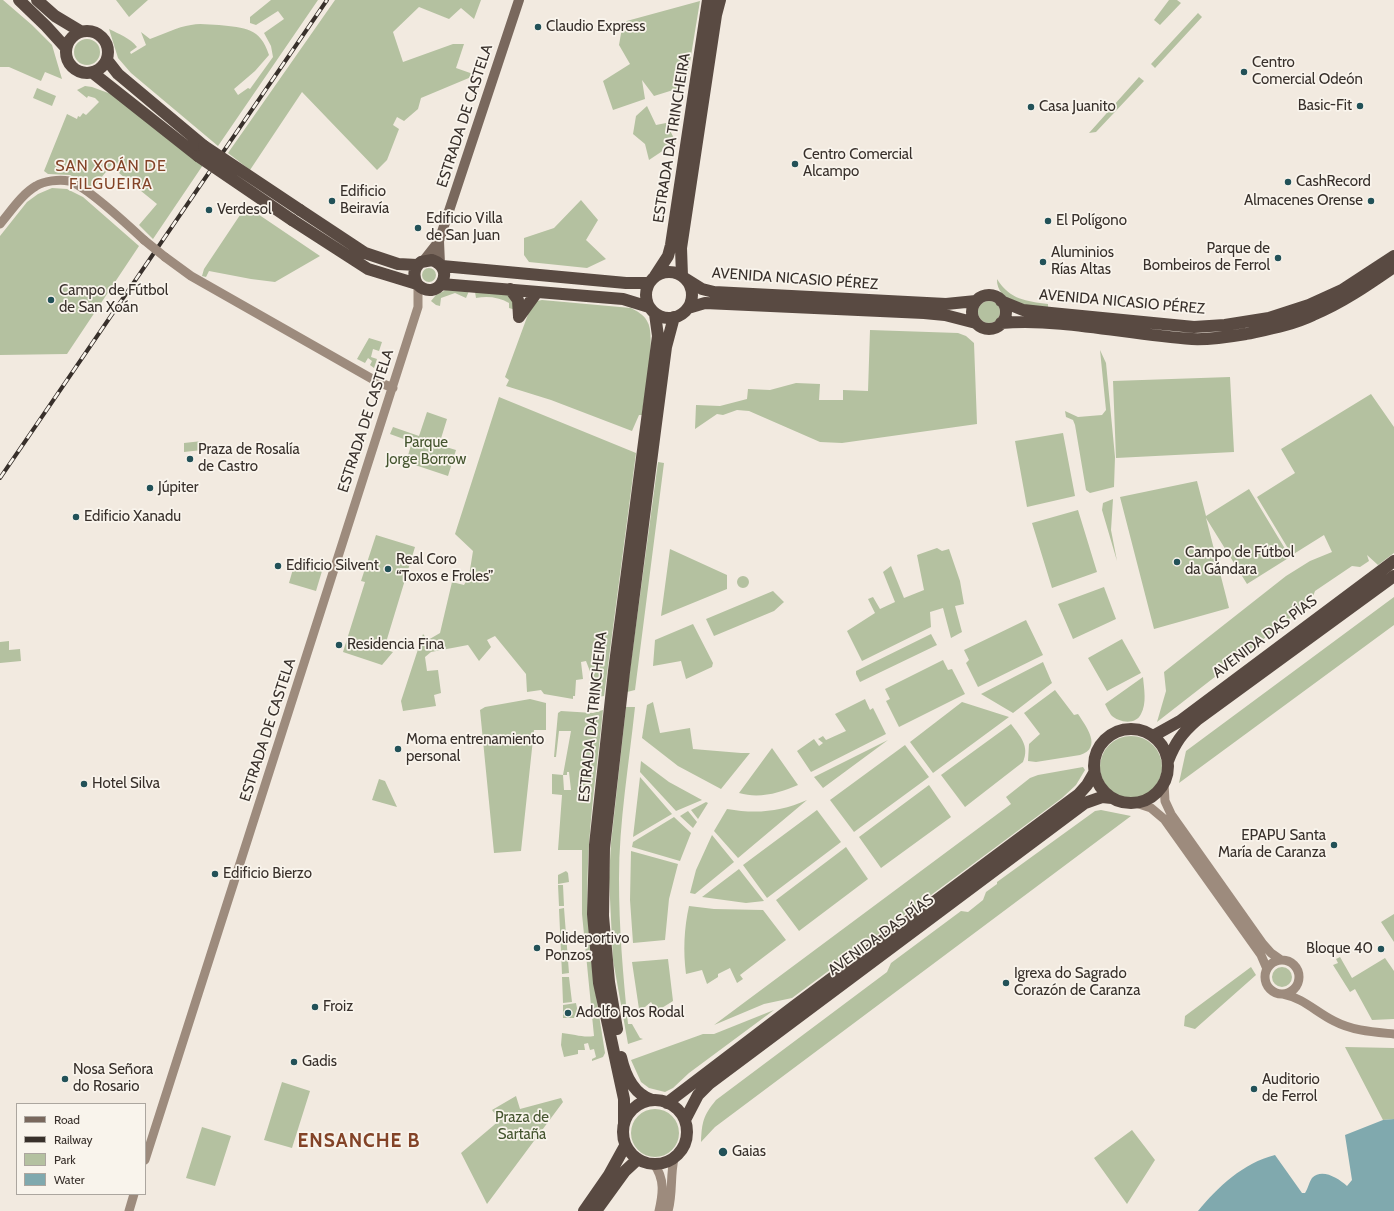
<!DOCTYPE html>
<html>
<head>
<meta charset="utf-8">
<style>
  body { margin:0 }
  #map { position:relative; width:1394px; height:1211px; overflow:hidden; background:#f2eae0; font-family:Cabin,sans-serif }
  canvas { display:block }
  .legend { position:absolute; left:16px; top:1103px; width:130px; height:92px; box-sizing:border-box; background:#f9f4ec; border:1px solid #aca69f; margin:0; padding:5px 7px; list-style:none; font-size:12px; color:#38302b }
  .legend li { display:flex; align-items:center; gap:8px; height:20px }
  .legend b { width:20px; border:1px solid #aca69f }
</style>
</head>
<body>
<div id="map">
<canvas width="1394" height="1211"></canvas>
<ul class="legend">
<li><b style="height:5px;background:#79685d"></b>Road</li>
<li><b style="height:5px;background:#38302b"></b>Railway</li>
<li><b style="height:11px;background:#b4c1a0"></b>Park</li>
<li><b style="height:11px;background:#80a9ae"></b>Water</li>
</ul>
</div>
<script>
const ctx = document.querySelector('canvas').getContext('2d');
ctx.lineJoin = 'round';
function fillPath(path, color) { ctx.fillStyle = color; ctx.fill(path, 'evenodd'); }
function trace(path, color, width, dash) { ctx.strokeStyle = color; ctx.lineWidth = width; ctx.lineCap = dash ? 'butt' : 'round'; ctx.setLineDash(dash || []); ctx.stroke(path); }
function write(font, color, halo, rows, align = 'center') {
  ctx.font = font + ' Cabin,sans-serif'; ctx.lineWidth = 3.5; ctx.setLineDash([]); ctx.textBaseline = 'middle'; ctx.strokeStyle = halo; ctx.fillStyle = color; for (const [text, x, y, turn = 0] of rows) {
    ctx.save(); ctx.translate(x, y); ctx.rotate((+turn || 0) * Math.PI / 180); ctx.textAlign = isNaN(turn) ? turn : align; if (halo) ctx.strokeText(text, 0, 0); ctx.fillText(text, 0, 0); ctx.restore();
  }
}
const green = new Path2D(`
  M0 0H3L32 25 52 45 62 79 45 72 41 81 9 67H0Z
  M116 0H148L129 17Z
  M271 0H318L218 146 131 73 118 58 109 29C119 34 130 38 137 47L130 52 131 54 146 45 141 32 150 39C164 34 177 27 191 25 200 23 210 25 219 25 245 28 260 27 269 55L255 71 234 89 238 95 248 88 250 89 273 57 271 46 264 33 284 19 278 11 256 25 250 23V17Z
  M335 0H481L474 19 461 8 449 19 419 7 393 32 403 62 453 44H464L456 68 476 75 421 98 418 109 404 121 397 117 393 125 399 129 387 160 377 170 302 92 250 170 228 153Z
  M1169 0H1177L1181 3 1160 25 1154 20Z
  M700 1 686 86 654 96 642 80 645 99 613 110 603 81 630 64 619 45 623 22Z
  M1198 13 1202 17 1155 68 1151 64Z
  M74 52a13 13 0 1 1 26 0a13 13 0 1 1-26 0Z
  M1139 77 1144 81 1096 132 1089 133Z
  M85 86 92 87 111 94 203 165 153 239 139 225 157 204 119 173 121 170 113 163 93 188 70 175 48 174 44 171 67 114 77 119 78 116 80 117 83 113 86 115 99 102 95 98 88 96 87 98 77 90Z
  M37 88 56 96 52 106 33 98Z
  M647 106 656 125 666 123 676 142 649 160 645 144 633 134 636 116Z
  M52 188 67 189 83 197 139 246 67 354 0 355V236L27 202 38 194Z
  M581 200 598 220 586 240 606 259 587 268 529 262 524 255V238L554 228Z
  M246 206 320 256 275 282 251 279 209 271 206 277 202 276 204 269Z
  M422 275a7 7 0 1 1 14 0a7 7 0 1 1-14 0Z
  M997 279C1010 300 1026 301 1048 304V309C1030 307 996 303 997 279Z
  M446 290 469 291 466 298 455 293 441 298 440 306 436 305 431 301 436 295Z
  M475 292 508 294 513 297 516 310 509 308V303C499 297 487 296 476 298Z
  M542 300 631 308C637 311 644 315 647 321 657 336 644 396 642 415H639L632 431 551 400 506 386 509 380 505 377 530 309 537 301Z
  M978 312a11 11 0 1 1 22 0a11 11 0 1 1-22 0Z
  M870 330 958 333 966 336 974 343 977 424 842 443 820 442 749 411 737 410 723 415 717 414 695 429 696 405 720 406 747 399 748 389 770 390 796 383 820 384 819 400H843V390L868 391Z
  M369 338 382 342 379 351 373 349 371 357 377 359 374 368 370 365 372 361 368 358 365 363 357 359Z
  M1100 350 1106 363 1115 457 1114 487 1090 493 1086 490 1075 425 1073 420 1066 417 1065 411 1078 417 1102 415 1106 410Z
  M1230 377 1234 452 1116 458 1113 381Z
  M1371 394 1394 427V553L1378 565 1367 555 1369 561 1360 567 1352 566 1315 591 1311 602 1157 722 1166 691 1164 672 1286 576 1310 561 1332 552 1324 535 1292 555 1257 497 1295 473 1281 449Z
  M499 397 636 453 604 696 591 698V674L586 661 581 662 583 679 576 680 575 696H573V699L544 694 541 690 527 692 526 674 495 636 487 640 491 647 479 661 468 645 431 652 425 657 427 671 438 670 441 693 434 695 436 706 403 711 401 701 423 634 428 640 440 633 452 582 464 585 469 576 473 551 455 534Z
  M427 412 447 419 439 445 456 450 448 476 406 462 412 442 390 434 393 427 419 436Z
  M1063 433 1075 496 1027 507 1015 441Z
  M202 441V450L184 452V443Z
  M658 462 664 463 635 690 627 692Z
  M1197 481 1206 516 1249 489 1290 557 1247 584 1206 518 1229 608 1154 629 1120 497Z
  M1113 499 1111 530 1117 561 1102 510 1103 503Z
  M1078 510 1097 572 1052 588 1032 523Z
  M376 535 415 547 384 649 393 652 382 665 343 652 365 582 361 581Z
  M937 548 942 551 949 549 960 581 964 604 955 606 962 632 951 638 943 608 930 612 931 627 862 661 847 631 875 613 868 599 873 597 880 609 895 602 883 572 891 566 904 598 924 590 917 555Z
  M670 549 727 575V589L661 616Z
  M295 562 322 571 316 591 289 583Z
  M737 582a6 6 0 1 1 12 0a6 6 0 1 1-12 0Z
  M1104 587 1116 619 1073 639 1058 604Z
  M773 591 784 602 774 611 714 636 706 619Z
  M1394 597V625L1179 783 1186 751Z
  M1026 620 1043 655 978 687 966 663 969 660 964 650Z
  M693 624 713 663 712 667 686 679 681 661 653 666 655 640Z
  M931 634 937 645 860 682 856 674V671Z
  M1122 639 1141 673 1107 691 1088 658Z
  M9 641V650L20 649 21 661 0 663V642Z
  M943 660 948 670 952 669 965 694 899 727 886 701 890 699 885 689Z
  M1043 662 1052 683 1013 713 981 694Z
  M1143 677C1144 689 1147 703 1141 714 1136 725 1119 723 1111 715 1109 712 1107 708 1105 704Z
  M1055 690 1074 715 1078 714C1086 726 1103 748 1080 755L1036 762 1028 761 1029 744 1040 734 1024 713Z
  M530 699 546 703V730H534L521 851 494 853 480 710 485 707Z
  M865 699 870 710 873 708 886 734 811 772 797 751 814 739 819 746 823 743 818 739 823 736 826 740 846 731 835 714Z
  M653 702 660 733 690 728 693 749 741 753H750L721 789 678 766 642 738 647 705Z
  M962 702 1009 717 933 773 910 742Z
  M626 707H635C629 764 619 822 619 879 619 928 623 975 628 1024H632L640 1038 643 1039 628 1044 613 960 609 878 611 843Z
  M603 710C596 778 585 846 588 914 589 960 598 1006 605 1053L603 1057 592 1061V1059L596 1057 594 1049 590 1050 588 1043 584 1044 585 1050H578V1054L564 1057 561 1045 562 1033C574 1034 583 1038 594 1036L582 914V850H558L562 795 552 794V774L563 775 571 731H559L556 757H554L558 713 561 711 593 713ZM567 772H569L571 790H564L563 775H567Z
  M1011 724C1020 736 1030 746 1023 762L965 807 941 775Z
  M1100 767a31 31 0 1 1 62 0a31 31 0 1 1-62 0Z
  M888 740 823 788 814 777Z
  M905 745 929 777 854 832 830 800Z
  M772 748 798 785C780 793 759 799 739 793Z
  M641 761 669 782 702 800 676 811 640 772Z
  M1083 767 1085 770 1076 785 1062 798 792 998 764 1004 714 1025 1011 804 1006 797 1030 778 1038 775Z
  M640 777 672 814 633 837Z
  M379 779 385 781 397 807 372 800Z
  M929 785 951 817 881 868 859 837Z
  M807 800 738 858 714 831 727 809C756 814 780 812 807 800Z
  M706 802 708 803 698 819 691 810Z
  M817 810 841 842 767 898 743 865Z
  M1101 810 1131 816 715 1127 701 1142C702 1122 703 1116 716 1100L887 972 891 963 961 911 968 912 983 900 986 892 997 884V882L1095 811Z
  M688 811 697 822 693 828 680 816Z
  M674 817 691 833 680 861 632 847 633 842Z
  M712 835 734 862 695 894 690 893 696 870Z
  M846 847 868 879 799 931 776 900Z
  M631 851 678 864 669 899 665 940 633 943 630 900Z
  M739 869 764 901 746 903 702 897Z
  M566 871 568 873 569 882 558 884V875Z
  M558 885H563L564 906H559Z
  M689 906 714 909 763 910 786 940 740 975 743 979 737 983 730 968 718 974V977L707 984 702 970 686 974C683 951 684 929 689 906Z
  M564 908 569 973 562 974 559 909Z
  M1394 914V942L1381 922Z
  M1340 957 1352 978 1385 958 1394 971V1019L1372 1020 1355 989 1350 992 1333 965 1338 963 1336 959Z
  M668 959 673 1001 657 1011 651 1002 645 1007 639 1009 632 962Z
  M1251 967 1256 975 1195 1029 1184 1026 1185 1016Z
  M1272 977a10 10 0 1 1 20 0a10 10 0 1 1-20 0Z
  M562 977H569L572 1002 563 1003Z
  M576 1003 578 1013 574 1018H563V1005Z
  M774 1010 689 1073 673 1088 665 1092 649 1088 641 1082 631 1060 703 1034H714Z
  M1345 1047 1394 1048V1119L1383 1120Z
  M282 1082 310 1091 292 1148 264 1140Z
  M516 1096 520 1109 561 1098 563 1102 487 1204 461 1153 500 1120 492 1110Z
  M631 1133a24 24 0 1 1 48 0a24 24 0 1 1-48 0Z
  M202 1127 231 1136 215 1186 186 1178Z
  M1132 1130 1155 1160 1127 1204 1094 1158Z`);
const water = new Path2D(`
  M1394 1119V1211H1198C1218 1187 1243 1163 1275 1155L1302 1193H1305C1308 1189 1309 1182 1312 1178 1322 1168 1338 1178 1347 1186L1352 1180 1345 1135 1383 1120Z`);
const secondary = new Path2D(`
  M0 224C11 211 22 194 36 186 44 181 59 179 69 181 86 186 129 226 144 240
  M165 257 191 276 374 380 393 388
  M1164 783 1165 801 1171 814 1263 944 1271 953 1281 960
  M1136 803 1151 808 1164 819 1261 955 1267 969
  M1265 977a17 17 0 1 1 34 0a17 17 0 1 1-34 0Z
  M1283 994C1303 998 1316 1012 1334 1021 1353 1031 1374 1032 1394 1034
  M145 1160 418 307V286
  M654 1164C665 1179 663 1194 659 1211
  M129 1211 134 1194
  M668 1211C673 1194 670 1176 674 1159`);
const primary = new Path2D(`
  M424 260 439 241
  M440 264 439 241 519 0`);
const highway = new Path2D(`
  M19 0 46 26 66 48
  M37 0 55 16 80 31
  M66 52a21 21 0 1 1 42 0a21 21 0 1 1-42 0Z
  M107 60 118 74 204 146
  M93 73 198 156
  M300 210 365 253 398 264 417 265
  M292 220 368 269 417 284C437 304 458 269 432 260L421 262C413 268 413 276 417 284
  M442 266 626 283H649
  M646 295a23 23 0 1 1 46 0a23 23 0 1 1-46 0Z
  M655 276 668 256 671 245 708 0
  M682 276 681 248 716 15 720 0
  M686 279 702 289 714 292 946 304 976 301
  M441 284 623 299 649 307
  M510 289 518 300 519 317
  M972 312a17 17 0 1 1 34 0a17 17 0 1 1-34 0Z
  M1001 301 1023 310 1051 313 1194 327 1225 325 1269 318 1309 305 1342 290 1394 256
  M688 308 705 303 924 313 945 315 976 323
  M519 317 537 292
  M1001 323C1065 318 1128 335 1192 339 1210 340 1228 337 1246 334 1269 329 1292 325 1313 315 1342 303 1368 285 1394 267
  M1094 766a37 37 0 1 1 74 0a37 37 0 1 1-74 0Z
  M1153 736 1180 721 1394 561
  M1168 761C1175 743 1182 733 1197 720L1394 576
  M617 1029 609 982 603 916 604 848 624 672 655 431 666 347 674 317
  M621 1057C625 1075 634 1094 652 1100
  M623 1132a32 32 0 1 1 64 0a32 32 0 1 1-64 0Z
  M667 1103 793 1007 1079 794 1087 785 1094 773
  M685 1120 698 1095 709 1084 1085 803 1102 797 1112 798
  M624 1123V1099L599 983 593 914 595 845 614 671 658 336 655 314
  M584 1211 609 1175 625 1146
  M596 1211 625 1171 638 1159`);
const rail = new Path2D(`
  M0 478 327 0`);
const secondaryBridge = new Path2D(`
  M144 240 165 257`);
const highwayBridge = new Path2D(`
  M204 146 300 210
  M198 156 292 220`);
const markers = [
  [538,27,4,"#225158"],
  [1244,72,4,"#225158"],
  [1360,106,4,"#225158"],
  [1031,107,4,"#225158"],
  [795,164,4,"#225158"],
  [1288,182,4,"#225158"],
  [332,201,4,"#225158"],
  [1371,201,4,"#225158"],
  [209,210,4,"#225158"],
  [1048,221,4,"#225158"],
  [418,228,4,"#225158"],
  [1278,258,4,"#225158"],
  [1043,262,4,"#225158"],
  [51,300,4,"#225158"],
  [190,459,4,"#225158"],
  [150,488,4,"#225158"],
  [76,517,4,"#225158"],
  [1177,562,4,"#225158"],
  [278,566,4,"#225158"],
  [388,569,4,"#225158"],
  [339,645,4,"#225158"],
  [398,749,4,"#225158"],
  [84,784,4,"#225158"],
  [1334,845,4,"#225158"],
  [215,874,4,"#225158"],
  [537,948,4,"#225158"],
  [1381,949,4,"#225158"],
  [1006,983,4,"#225158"],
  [315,1007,4,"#225158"],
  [568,1013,4,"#225158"],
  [294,1062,4,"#225158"],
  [65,1079,4,"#225158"],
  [1254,1089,4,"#225158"],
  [723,1152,5,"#225158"]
];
const poiNames = [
  ["Claudio Express",546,27],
  ["Centro",1252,63],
  ["Comercial Odeón",1252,80],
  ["Basic-Fit",1352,106,"right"],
  ["Casa Juanito",1039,107],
  ["Centro Comercial",803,155],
  ["Alcampo",803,172],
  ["CashRecord",1296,182],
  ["Edificio",340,192],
  ["Beiravía",340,209],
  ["Almacenes Orense",1363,201,"right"],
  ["Verdesol",217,210],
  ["Edificio Villa",426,219],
  ["de San Juan",426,236],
  ["El Polígono",1056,221],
  ["Parque de",1270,249,"right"],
  ["Bombeiros de Ferrol",1270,266,"right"],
  ["Aluminios",1051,253],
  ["Rías Altas",1051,270],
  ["Campo de Fútbol",59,291],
  ["de San Xoán",59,308],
  ["Praza de Rosalía",198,450],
  ["de Castro",198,467],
  ["Júpiter",158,488],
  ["Edificio Xanadu",84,517],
  ["Campo de Fútbol",1185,553],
  ["da Gándara",1185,570],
  ["Real Coro",396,560],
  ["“Toxos e Froles”",396,577],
  ["Edificio Silvent",286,566],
  ["Residencia Fina",347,645],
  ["Moma entrenamiento",406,740],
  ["personal",406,757],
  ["Hotel Silva",92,784],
  ["EPAPU Santa",1326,836,"right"],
  ["María de Caranza",1326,853,"right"],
  ["Edificio Bierzo",223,874],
  ["Polideportivo",545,939],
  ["Ponzos",545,956],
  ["Bloque 40",1373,949,"right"],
  ["Igrexa do Sagrado",1014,974],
  ["Corazón de Caranza",1014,991],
  ["Froiz",323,1007],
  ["Adolfo Ros Rodal",576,1013],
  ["Gadis",302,1062],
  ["Nosa Señora",73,1070],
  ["do Rosario",73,1087],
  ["Auditorio",1262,1080],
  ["de Ferrol",1262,1097],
  ["Gaias",732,1152]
];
const streetNames = [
  ["ESTRADA DE CASTELA",465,116,-72],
  ["ESTRADA DA TRINCHEIRA",672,138,-81],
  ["AVENIDA NICASIO PÉREZ",795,279,4],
  ["AVENIDA NICASIO PÉREZ",1122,302,5],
  ["ESTRADA DE CASTELA",366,421,-72],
  ["AVENIDA DAS PÍAS",1265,637,-37],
  ["ESTRADA DA TRINCHEIRA",593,717,-84],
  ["ESTRADA DE CASTELA",268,730,-72],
  ["AVENIDA DAS PÍAS",881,935,-36]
];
const parkNames = [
  ["Parque",426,443],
  ["Jorge Borrow",426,460],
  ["Praza de",522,1118],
  ["Sartaña",522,1135]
];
const neighbourhoodNames = [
  ["SAN XOÁN DE",111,166],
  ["FILGUEIRA",111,184]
];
const districtNames = [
  ["ENSANCHE B",359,1141]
];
fillPath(green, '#b4c1a0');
fillPath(water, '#80a9ae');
trace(secondary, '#9d8b7d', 9);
trace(primary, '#79685d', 10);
trace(highway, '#594a42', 12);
trace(rail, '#38302b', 4);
trace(rail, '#f9f4ec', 2.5, [8]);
trace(secondaryBridge, '#9d8b7d', 9);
trace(highwayBridge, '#594a42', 12);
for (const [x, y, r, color] of markers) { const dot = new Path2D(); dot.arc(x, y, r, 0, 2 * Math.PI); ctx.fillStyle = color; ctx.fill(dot); trace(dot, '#f9f4ec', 1.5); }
write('15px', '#38302b', '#f9f4ec', poiNames, 'left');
write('15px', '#38302b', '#f9f4ec', streetNames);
write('15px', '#45552f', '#f9f4ec', parkNames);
ctx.letterSpacing = '1px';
write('16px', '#834327', '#f9f4ec', neighbourhoodNames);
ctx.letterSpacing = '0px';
ctx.letterSpacing = '1px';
write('bold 19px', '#834327', '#f9f4ec', districtNames);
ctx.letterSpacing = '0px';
</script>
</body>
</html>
